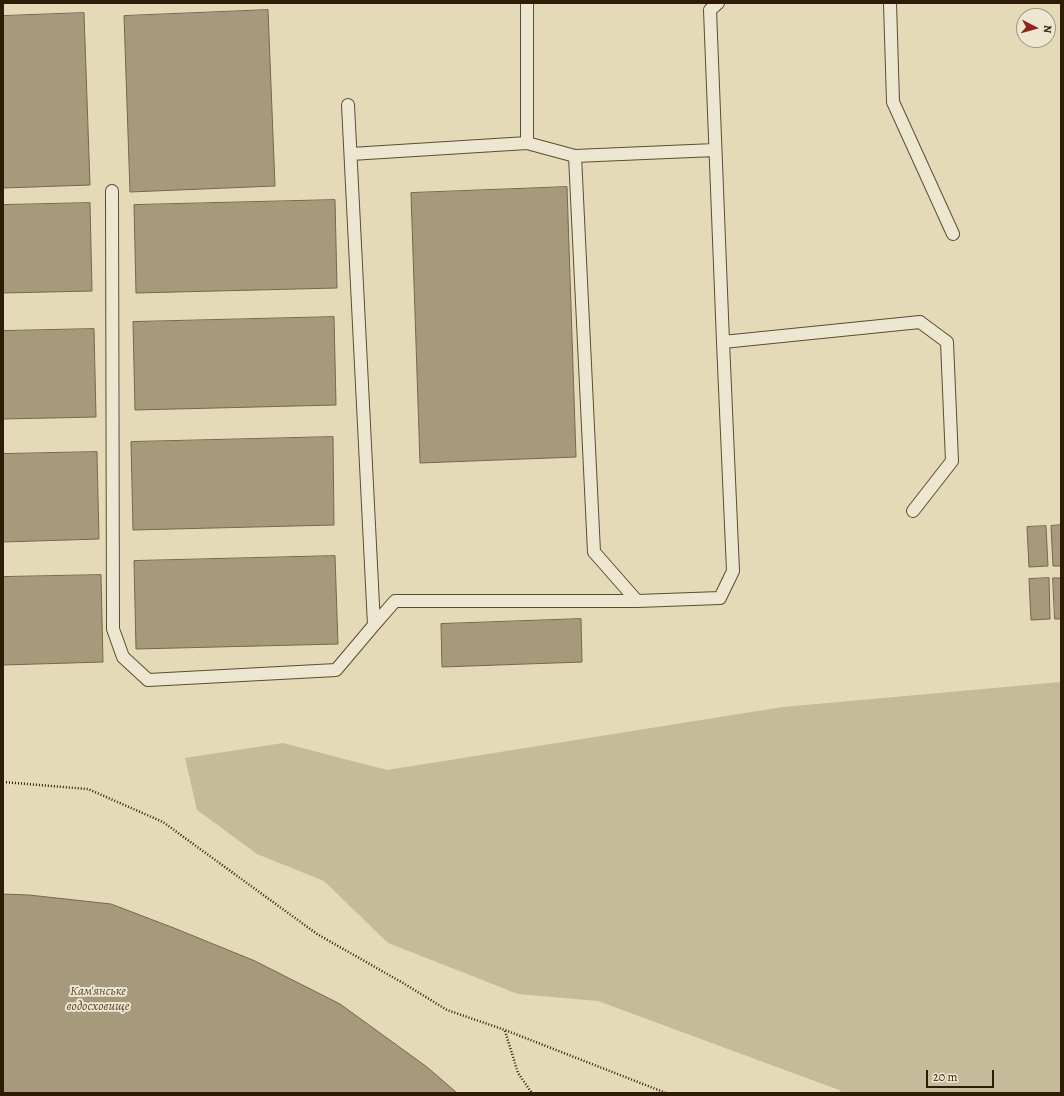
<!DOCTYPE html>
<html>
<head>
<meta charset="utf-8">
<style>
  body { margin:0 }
  #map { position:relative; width:1064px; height:1096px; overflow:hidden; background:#e4dab8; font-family:Alegreya,serif }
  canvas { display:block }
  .frame { position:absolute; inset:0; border:4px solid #2f1c07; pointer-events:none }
  .north { position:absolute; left:1016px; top:8px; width:40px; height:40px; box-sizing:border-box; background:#ede7d1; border:1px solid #a19680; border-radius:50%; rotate:96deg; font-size:11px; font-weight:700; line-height:16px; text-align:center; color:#2f1c07 }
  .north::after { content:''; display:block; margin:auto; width:14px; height:18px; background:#8f2418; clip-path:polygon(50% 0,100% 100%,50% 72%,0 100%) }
  .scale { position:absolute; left:926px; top:1070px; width:68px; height:18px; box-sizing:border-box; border:2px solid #2f1c07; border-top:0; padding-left:5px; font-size:12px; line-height:14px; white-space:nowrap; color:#2f1c07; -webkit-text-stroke:3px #ede7d1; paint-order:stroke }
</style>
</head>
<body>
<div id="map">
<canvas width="1064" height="1096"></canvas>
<div class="frame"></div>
<div class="north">N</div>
<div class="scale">20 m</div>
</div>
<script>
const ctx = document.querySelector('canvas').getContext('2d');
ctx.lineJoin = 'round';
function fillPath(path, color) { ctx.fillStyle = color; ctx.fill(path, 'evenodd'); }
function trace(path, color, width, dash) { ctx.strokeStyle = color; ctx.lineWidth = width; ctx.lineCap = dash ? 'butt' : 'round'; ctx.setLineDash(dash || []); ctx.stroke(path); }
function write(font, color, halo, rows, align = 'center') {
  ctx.font = font + ' Alegreya,serif'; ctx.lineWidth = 4; ctx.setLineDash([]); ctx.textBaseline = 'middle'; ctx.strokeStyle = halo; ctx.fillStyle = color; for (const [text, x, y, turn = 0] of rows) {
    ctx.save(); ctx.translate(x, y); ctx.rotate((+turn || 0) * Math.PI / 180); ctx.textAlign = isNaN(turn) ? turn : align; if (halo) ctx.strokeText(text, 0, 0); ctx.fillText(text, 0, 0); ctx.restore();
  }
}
const green = new Path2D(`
  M1061 682V1093H842L839 1090 598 1001 518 994 388 943 324 881 257 854 197 810 185 758 283 743 387 770 783 707Z`);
const water = new Path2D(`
  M268 10 275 186 130 192 124 16Z
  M84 13 90 185 3 188V16Z
  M567 187 576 457 420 463 411 193Z
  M335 200 337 288 136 293 134 205Z
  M90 203 92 291 3 293V205Z
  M334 317 336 405 135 410 133 322Z
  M94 329 96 417 3 419V331Z
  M333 437 334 525 133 530 131 442Z
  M97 452 99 539 3 542V454Z
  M1061 525V566H1053L1051 526Z
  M1046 526 1048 566 1029 567 1027 527Z
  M335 556 338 644 136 649 134 561Z
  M101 575 103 662 3 665V577Z
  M1049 578 1050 619 1031 620 1029 579Z
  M1053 578H1061V619H1055Z
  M581 619 582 662 442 667 441 624Z
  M3 894 29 895 111 904 174 928 255 961 340 1004 427 1067 457 1093H3Z`);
const path = new Path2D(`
  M3 782 88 789 163 822 317 934 403 983 447 1010 505 1030 666 1093
  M505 1031 518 1073 532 1093`);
const lane = new Path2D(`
  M527 3V143L575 156
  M718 3 710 10 723 342 920 322 947 342 952 461 913 511
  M890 3 893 102 953 234
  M348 105 374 625
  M351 154 527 143
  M112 191 113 629 123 657 148 680 336 670 374 625 395 601H637L720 598 733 571 723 342
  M637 601 594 552 575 156 715 150`);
const waterNames = [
  ["Кам'янське",98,992],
  ["водосховище",98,1007]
];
fillPath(green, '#c5ba9a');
fillPath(water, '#a6997c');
trace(water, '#76674d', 1);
trace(lane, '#5c4c33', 14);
trace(path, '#2f1c07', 2.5, [1, 2]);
trace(lane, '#ede7d1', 12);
write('italic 13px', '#594830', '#ede7d1', waterNames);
</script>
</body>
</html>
